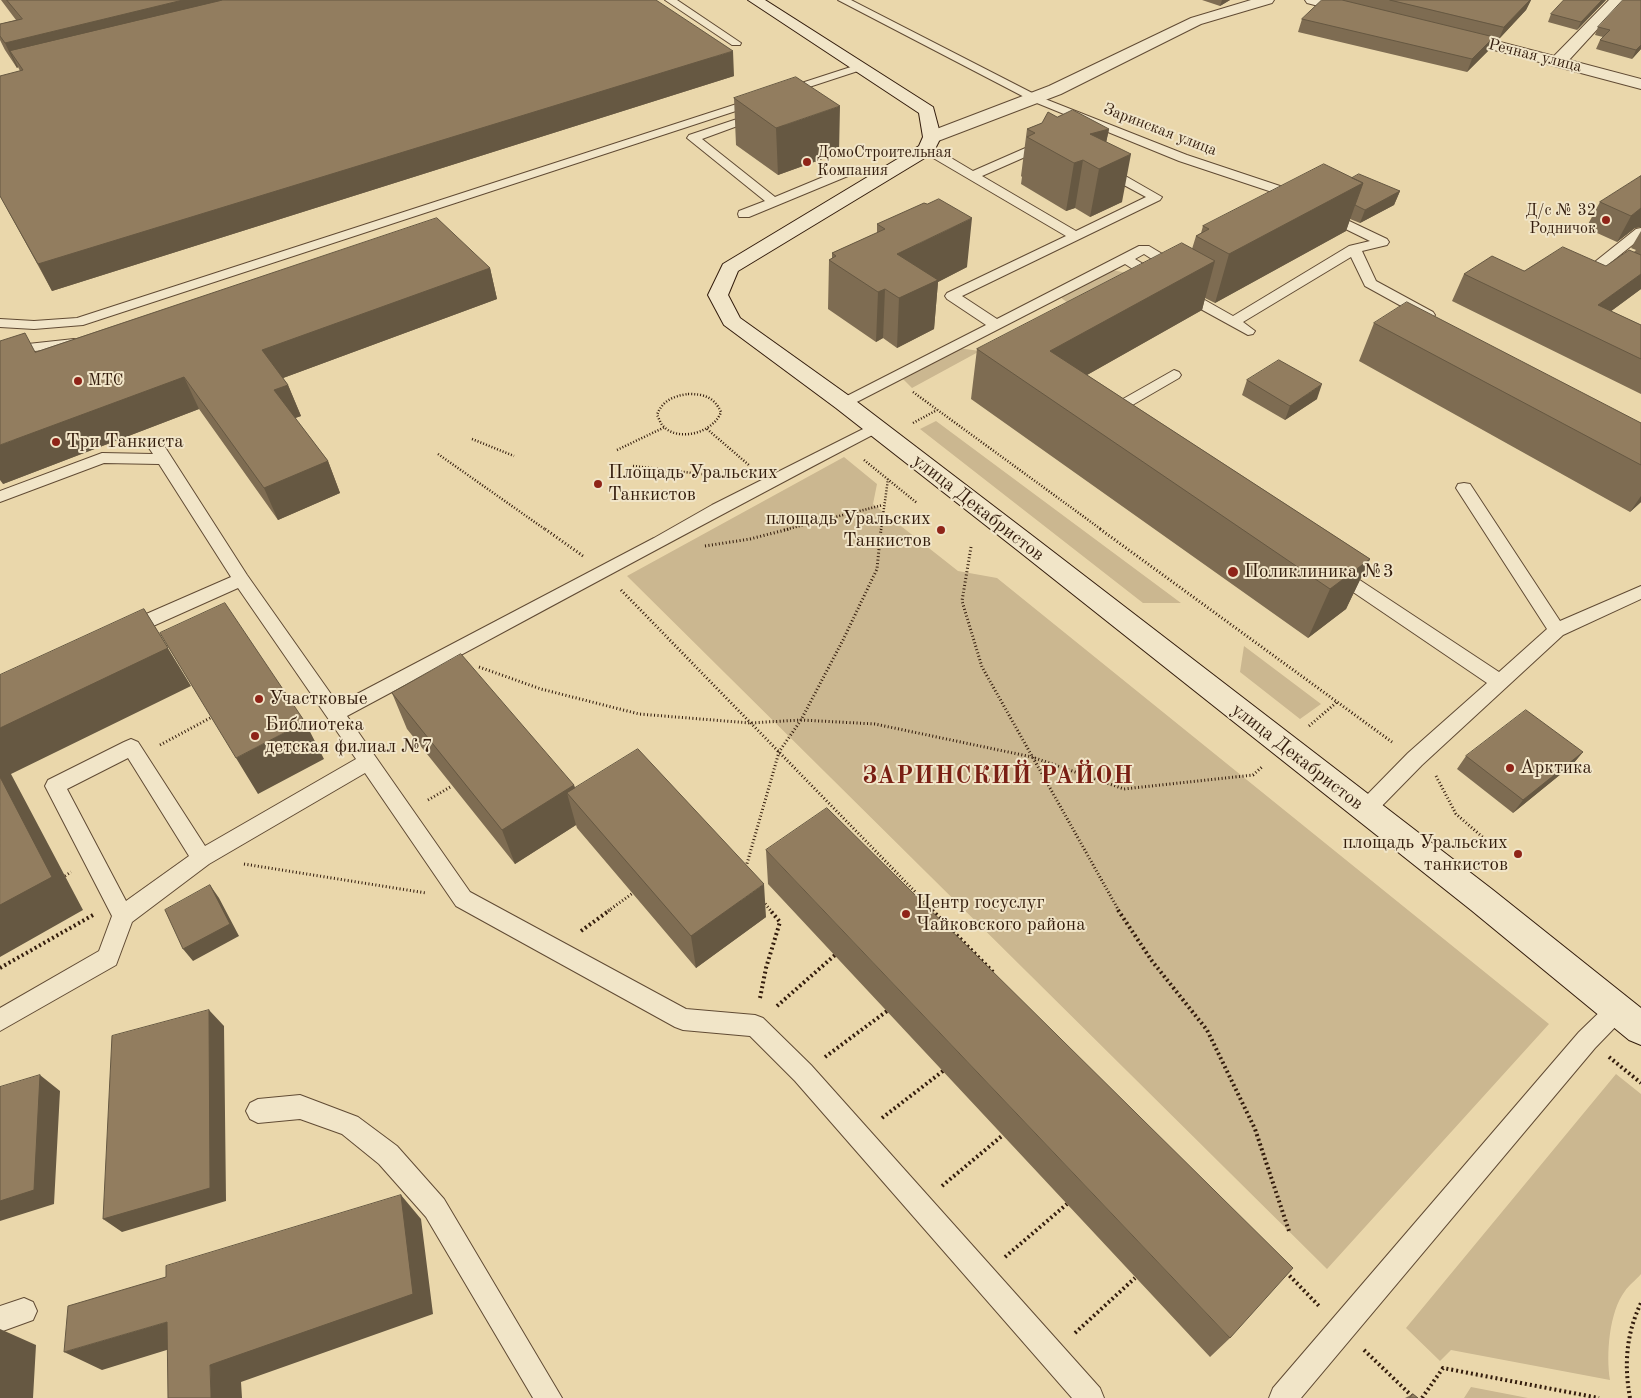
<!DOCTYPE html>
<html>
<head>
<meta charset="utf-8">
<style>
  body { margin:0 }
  canvas { display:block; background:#ead7ab }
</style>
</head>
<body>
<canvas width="1641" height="1398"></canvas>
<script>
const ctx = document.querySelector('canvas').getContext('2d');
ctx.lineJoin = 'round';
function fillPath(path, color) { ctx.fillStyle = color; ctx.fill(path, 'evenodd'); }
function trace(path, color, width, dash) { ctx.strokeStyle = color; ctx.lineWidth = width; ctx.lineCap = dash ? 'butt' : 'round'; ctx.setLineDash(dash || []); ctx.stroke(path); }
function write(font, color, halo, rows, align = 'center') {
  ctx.font = font + ' "Old Standard TT",serif'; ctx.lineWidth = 4; ctx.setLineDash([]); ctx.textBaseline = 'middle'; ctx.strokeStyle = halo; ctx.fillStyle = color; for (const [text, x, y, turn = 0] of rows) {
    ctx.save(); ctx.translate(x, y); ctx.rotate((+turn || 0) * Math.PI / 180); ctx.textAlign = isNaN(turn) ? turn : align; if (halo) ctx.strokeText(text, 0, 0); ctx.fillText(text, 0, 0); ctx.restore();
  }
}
const green = new Path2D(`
  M1112 270 1127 273 1068 303 1060 297Z
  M958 348 980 351 912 388 902 378Z
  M936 421 1181 603H1143L920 429Z
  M844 457 877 484 873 504 958 571 997 578 1549 1024 1327 1269 627 576Z
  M1244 646 1321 704 1300 719 1240 672Z
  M1616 1074 1641 1094V1274C1636 1280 1629 1285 1625 1291 1609 1312 1606 1355 1610 1380L1451 1350 1440 1361 1406 1328Z
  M1471 1387 1528 1398H1464Z`);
const pathFar2 = new Path2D(`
  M913 392 1102 530
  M688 394C704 394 714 397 721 412 714 432 679 443 663 426 660 423 659 418 657 415 662 401 673 396 688 394Z
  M913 423 937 410
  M707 429 750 466
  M472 439 514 456
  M617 450 665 427
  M438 454 546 530
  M864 460 917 503
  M633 466 727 477
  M784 530 883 505
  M881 530 888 479`);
const pathFar1 = new Path2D(`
  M545 529 583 556
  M1100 529 1392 742
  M705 546 750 539 789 529
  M971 547 962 601 982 667 1119 911
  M621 590 934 911
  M479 667 541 689 639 714 750 723 801 720 875 724 1032 757 1124 789 1253 775 1263 766
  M1309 726 1337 702
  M160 745 212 717
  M1436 776 1456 814 1486 840
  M428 800 452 786
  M244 864 426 893
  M746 867 779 752 801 720 843 640 877 569 881 529
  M65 876 71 872
  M763 901 771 911
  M608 911 633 893`);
const path = new Path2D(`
  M932 910 993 972
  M1118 910 1152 961 1207 1030 1255 1129 1289 1231
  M581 931 610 910
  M0 968 93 915
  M760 998 766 968 780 922 770 910
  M777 1006 835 955
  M825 1057 887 1011
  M1609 1057 1641 1083
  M882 1118 943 1071
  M942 1186 1003 1135
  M1005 1257 1067 1204
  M1286 1272 1320 1307
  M1075 1333 1135 1278
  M1364 1350 1414 1398
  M1422 1398 1443 1368 1599 1398
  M1630 1398C1624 1365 1626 1334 1641 1303`);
const lane = new Path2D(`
  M665 0H677L741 43 740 45H732Z
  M838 0H851L1040 97 1187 155 1280 186 1303 199 1297 203 1272 192 1179 161 1032 101Z
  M860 64 864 65 865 67 864 69 83 325 34 329 0 327V319L34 321 77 318Z
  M758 112 762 113 764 115 762 117 702 139 775 197 840 170 844 169 850 173 848 176 749 217H739L738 214 739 211 765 201 687 138 689 135Z
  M1046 139 1050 140 1052 143 1050 146 982 176 1076 231 1146 197 1100 172 1098 169 1100 166H1108L1162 197 1160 200 962 296 997 319 1139 246H1149L1174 261H1184L1186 264C1182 270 1176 272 1169 270L1144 254 1135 259 1163 276 1165 279 1163 282H1153L1125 264 849 406H839L836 403 839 400 986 325 947 299 945 296 947 293 1066 236 923 152 921 149 923 146H931L973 171Z
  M1326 210 1387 239 1389 242 1387 245 1362 251 1376 281 1433 312 1435 315 1433 318H1423L1365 286 1351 257 1243 322 1255 331 1253 334 1248 335 1177 296 1175 293 1182 289 1187 290 1233 316 1349 246 1370 241 1321 217 1320 214 1321 211Z
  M1641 228V238L1610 263 1641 277V286L1596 267 1594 264 1596 261 1636 229Z
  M74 339 79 340 81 343 79 346 0 355V347Z
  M1174 370 1179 372 1181 375 1179 378 1110 418H1100L1097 415 1100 412Z
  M875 423 880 425 883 428 880 431C702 524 525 621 347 716L470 892 686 1009 755 1015 763 1018 811 1065 1100 1388 1104 1398H1072L795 1081 750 1036 683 1030 675 1027 456 906 365 773 209 864 132 922 116 965 0 1031V1008L99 951 112 916 45 786 48 780 124 742 131 739 138 742 205 846 356 759 238 588 133 635 127 637 121 635 118 630 121 625 231 577 159 464 104 463 0 502V491L102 453 153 454 149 448 151 444H163L247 575 338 704 654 538 712 505ZM128 758 189 856 126 901 67 789Z
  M1464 483 1470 484 1560 621 1641 586V599L1563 635 1422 765 1372 816 1365 818 1358 816 1355 810 1358 804 1408 753 1487 683 1331 577 1328 573 1331 569 1337 567 1343 569 1499 672 1547 629 1456 488 1458 484Z
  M1617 999 1625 1003 1628 1010 1625 1017 1595 1048 1301 1398H1269L1273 1388 1579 1032 1609 1003Z
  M300 1095 358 1117 397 1146 444 1199 562 1398H533L426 1217 379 1164 342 1134 300 1119 258 1123 250 1119 246 1111 250 1103 258 1099Z
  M24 1298 33 1302 37 1311 33 1320 0 1332V1306Z`);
const street = new Path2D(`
  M1251 0H1274L1272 3 1201 24 1061 94 938 141 932 142 926 141 923 137 926 133 1049 86 1191 18Z
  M1305 0H1330L1362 8 1365 11 1362 14 1357 16 1307 3Z
  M1609 0H1624L1569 60 1641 79V89L1449 38 1446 35 1449 32 1454 30 1554 56Z`);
const secondary = new Path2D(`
  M748 0H765L933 107 941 137 933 153 738 271 728 295 740 318 852 398 1034 537 1493 890 1641 1008V1045L1629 1040 1471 910 1016 549 836 408 724 325 708 295 723 264 919 146 923 137 919 113Z`);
const wall = new Path2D(`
  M1 0H656L734 76 52 291 0 196 20 71 18 67 17 68 5 50 0 40V24L16 20Z
  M1202 0H1230L1220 6Z
  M1322 0H1531L1526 10 1499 39 1493 38 1489 50 1467 72 1298 32 1302 19Z
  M1564 0H1606L1577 30 1548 22 1551 14Z
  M1641 0V49L1632 59 1596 49 1600 40 1603 37 1595 35 1598 27Z
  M734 98 839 153 778 175 736 145Z
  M1057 117 1109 129 1106 142 1122 202 1090 217 1075 208 1066 211 1021 184 1022 177 1021 176 1027 129Z
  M1641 176V227L1635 228 1617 242 1586 228 1600 202Z
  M1352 178 1400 191 1394 205 1360 223 1350 219 1346 231 1215 303 1205 298 1202 310 1087 375 1370 559 1346 609 1308 638 971 399 977 349 1192 249 1196 236 1201 233 1203 226Z
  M877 224 967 267 938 282 934 329 897 348 883 338 876 342 828 309 829 260 832 258V253L877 233Z
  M1641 231V289L1611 311 1641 325V394L1452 301 1464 274 1606 266 1634 252 1636 250 1631 248Z
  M490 268 497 299 283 378 288 385 301 416 295 418 328 461 340 493 278 520 199 409 3 484 37 352Z
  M1374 323 1641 423V502L1630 512 1359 361Z
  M1247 380 1317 399 1285 420 1242 395Z
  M392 693 574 785 575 788 766 917 696 968 577 828 576 825 515 864 407 729Z
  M1583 752 1572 765 1513 813 1457 769 1466 756Z
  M766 850 1230 1338 1210 1357 768 884Z
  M1413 1394 1418 1398H1405Z`);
const shadedWall = new Path2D(`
  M183 0H288L10 51 18 67 17 68 5 43Z
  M1222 0H1230L1220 6Z
  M1530 0H1531L1526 10 1499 39 1504 27Z
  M1602 0H1606L1577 30 1581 22Z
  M1494 37 1489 50 1467 72 1472 59Z
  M1641 45V49L1632 59 1636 50Z
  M733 51 734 76 52 291 38 264Z
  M840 106 839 153 778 175 776 128Z
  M1109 129 1101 167 1131 154 1122 202 1090 217 1099 169 1090 134Z
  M1083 160 1075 208 1066 211 1074 163Z
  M1363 183 1346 231 1215 303 1229 254Z
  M1400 191 1394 205 1360 223 1365 210Z
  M1641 208V227L1635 228 1617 242 1631 216Z
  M972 218 967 267 938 282 934 329 897 348 899 298 897 254Z
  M1215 261 1202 310 1048 397 1050 351Z
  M490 268 497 299 275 381 262 350Z
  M1641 274V289L1583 332 1598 305Z
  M885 289 883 338 876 342 878 292Z
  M184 377 199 409 3 484 0 480V445Z
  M1322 384 1317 399 1285 420 1290 406Z
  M288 385 301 416 287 421 274 390Z
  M328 461 340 493 278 520 264 488Z
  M1641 496V502L1630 512Z
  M1370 559 1346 609 1308 638 1330 589Z
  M144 609 191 686 11 774 83 910 0 957V728Z
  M305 722 324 759 258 794 236 758Z
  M1583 752 1572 765 1513 813 1523 800Z
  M574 785 580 807 567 793 576 825 515 864 502 830Z
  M764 884 766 917 696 968 691 936Z
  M210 885 219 898 239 936 193 961 183 949Z
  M209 1010 224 1026 226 1201 122 1232 103 1219Z
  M40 1075 60 1091 54 1204 0 1221V1201Z
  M401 1195 421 1219 433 1314 241 1382 242 1398H211L210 1365Z
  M167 1322 199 1340 102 1370 64 1352Z
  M0 1329 36 1345 33 1398H0Z`);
const building = new Path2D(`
  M7 0H183L5 43 0 36V24L22 19Z
  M223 0H656L733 51 38 264 0 196V76L23 70 10 51Z
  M1322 0H1342L1494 37 1472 59 1302 19Z
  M1390 0H1530L1504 27Z
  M1564 0H1602L1581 22 1551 14Z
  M1623 0H1641V45L1636 50 1600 40 1610 30 1598 27Z
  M796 77 840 106 776 128 734 98Z
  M1073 110 1109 129 1090 134 1131 154 1099 169 1083 160 1074 163 1027 137 1035 133 1027 129 1042 123 1048 112 1057 117Z
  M1324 164 1363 183 1229 254 1196 236 1209 229 1203 226Z
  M1359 174 1400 191 1365 210 1355 205 1363 183 1352 178Z
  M1641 176V208L1631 216 1600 202Z
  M939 199 972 218 897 254 938 280 899 298 885 289 878 292 829 260 836 256 832 253 885 229 877 224 924 203 927 204Z
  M437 218 490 268 262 350 288 385 274 390 328 461 264 488 184 377 0 445V341L25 333 35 352Z
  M1182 243 1215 261 1050 351 1370 559 1330 589 977 349Z
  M1563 247 1606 266 1629 250 1641 255V274L1598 305 1641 325V359L1464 274 1492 256 1524 271Z
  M1407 302 1641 423V465L1374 323Z
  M1279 360 1322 384 1290 406 1247 380Z
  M225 603 305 722 236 758 160 633Z
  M144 609 168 648 0 728V675Z
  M461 654 574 785 502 830 392 693Z
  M1526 710 1583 752 1523 800 1466 756Z
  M638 749 764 884 691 936 567 793Z
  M0 777 52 877 0 905Z
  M827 808 1293 1268 1230 1338 766 850Z
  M210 885 230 924 183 949 165 910Z
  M209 1010 210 1188 103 1219 112 1036Z
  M40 1075 34 1190 0 1201V1087Z
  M401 1195 413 1294 210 1365 211 1398H168L167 1322 64 1352 68 1306 166 1277V1266Z
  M1413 1394 1418 1398H1410Z`);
const markers = [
  [807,162,5,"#8f2418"],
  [1606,220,5,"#8f2418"],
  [78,381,5,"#8f2418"],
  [56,442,5,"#8f2418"],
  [598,484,5,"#8f2418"],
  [941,530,5,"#8f2418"],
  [1233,572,6,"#8f2418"],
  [259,699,5,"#8f2418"],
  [255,736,5,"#8f2418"],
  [1510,768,5,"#8f2418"],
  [1518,854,5,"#8f2418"],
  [906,914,5,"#8f2418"]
];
const farStreetnames = [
  ["Речная улица",1535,56,14],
  ["Заринская улица",1160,130,21]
];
const farPoinames = [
  ["ДомоСтроительная",817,153],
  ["Компания",817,171],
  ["Д/с № 32",1596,211,"right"],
  ["Родничок",1596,229,"right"],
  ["МТС",88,381]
];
const poiNames = [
  ["Три Танкиста",66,442],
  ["Площадь Уральских",608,473],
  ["Танкистов",608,495],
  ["площадь Уральских",931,519,"right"],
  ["Танкистов",931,541,"right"],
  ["Поликлиника №3",1244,572],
  ["Участковые",269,699],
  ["Библиотека",265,725],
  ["детская филиал №7",265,747],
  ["Арктика",1520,768],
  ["площадь Уральских",1508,843,"right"],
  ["танкистов",1508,865,"right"],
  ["Центр госуслуг",916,903],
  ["Чайковского района",916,925]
];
const streetNames = [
  ["улица Декабристов",978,508,38],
  ["улица Декабристов",1297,757,38]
];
const districtNames = [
  ["ЗАРИНСКИЙ РАЙОН",998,777]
];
fillPath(green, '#cbb790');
trace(lane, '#614b34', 2);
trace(street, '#614b34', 2);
trace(secondary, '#331c0c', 2);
trace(pathFar2, '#331c0c', 2.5, [1, 2]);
trace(pathFar1, '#331c0c', 3, [1, 2.5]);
trace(path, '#331c0c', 4, [2, 3]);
fillPath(lane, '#f1e5c8');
fillPath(street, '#f1e5c8');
fillPath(secondary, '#f1e5c8');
fillPath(wall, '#7e6c52');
fillPath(shadedWall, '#665842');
fillPath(building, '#927d5f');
trace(building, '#665842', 1);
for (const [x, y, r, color] of markers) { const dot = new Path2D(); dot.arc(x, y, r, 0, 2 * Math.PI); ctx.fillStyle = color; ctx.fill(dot); trace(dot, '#f1e5c8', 2); }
write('16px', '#331c0c', '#f1e5c8', farStreetnames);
write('16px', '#331c0c', '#f1e5c8', farPoinames, 'left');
write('19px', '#331c0c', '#f1e5c8', poiNames, 'left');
write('19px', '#331c0c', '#f1e5c8', streetNames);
ctx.letterSpacing = '1px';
write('bold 24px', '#7a1f14', '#f1e5c8', districtNames);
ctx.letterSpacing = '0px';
</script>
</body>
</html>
